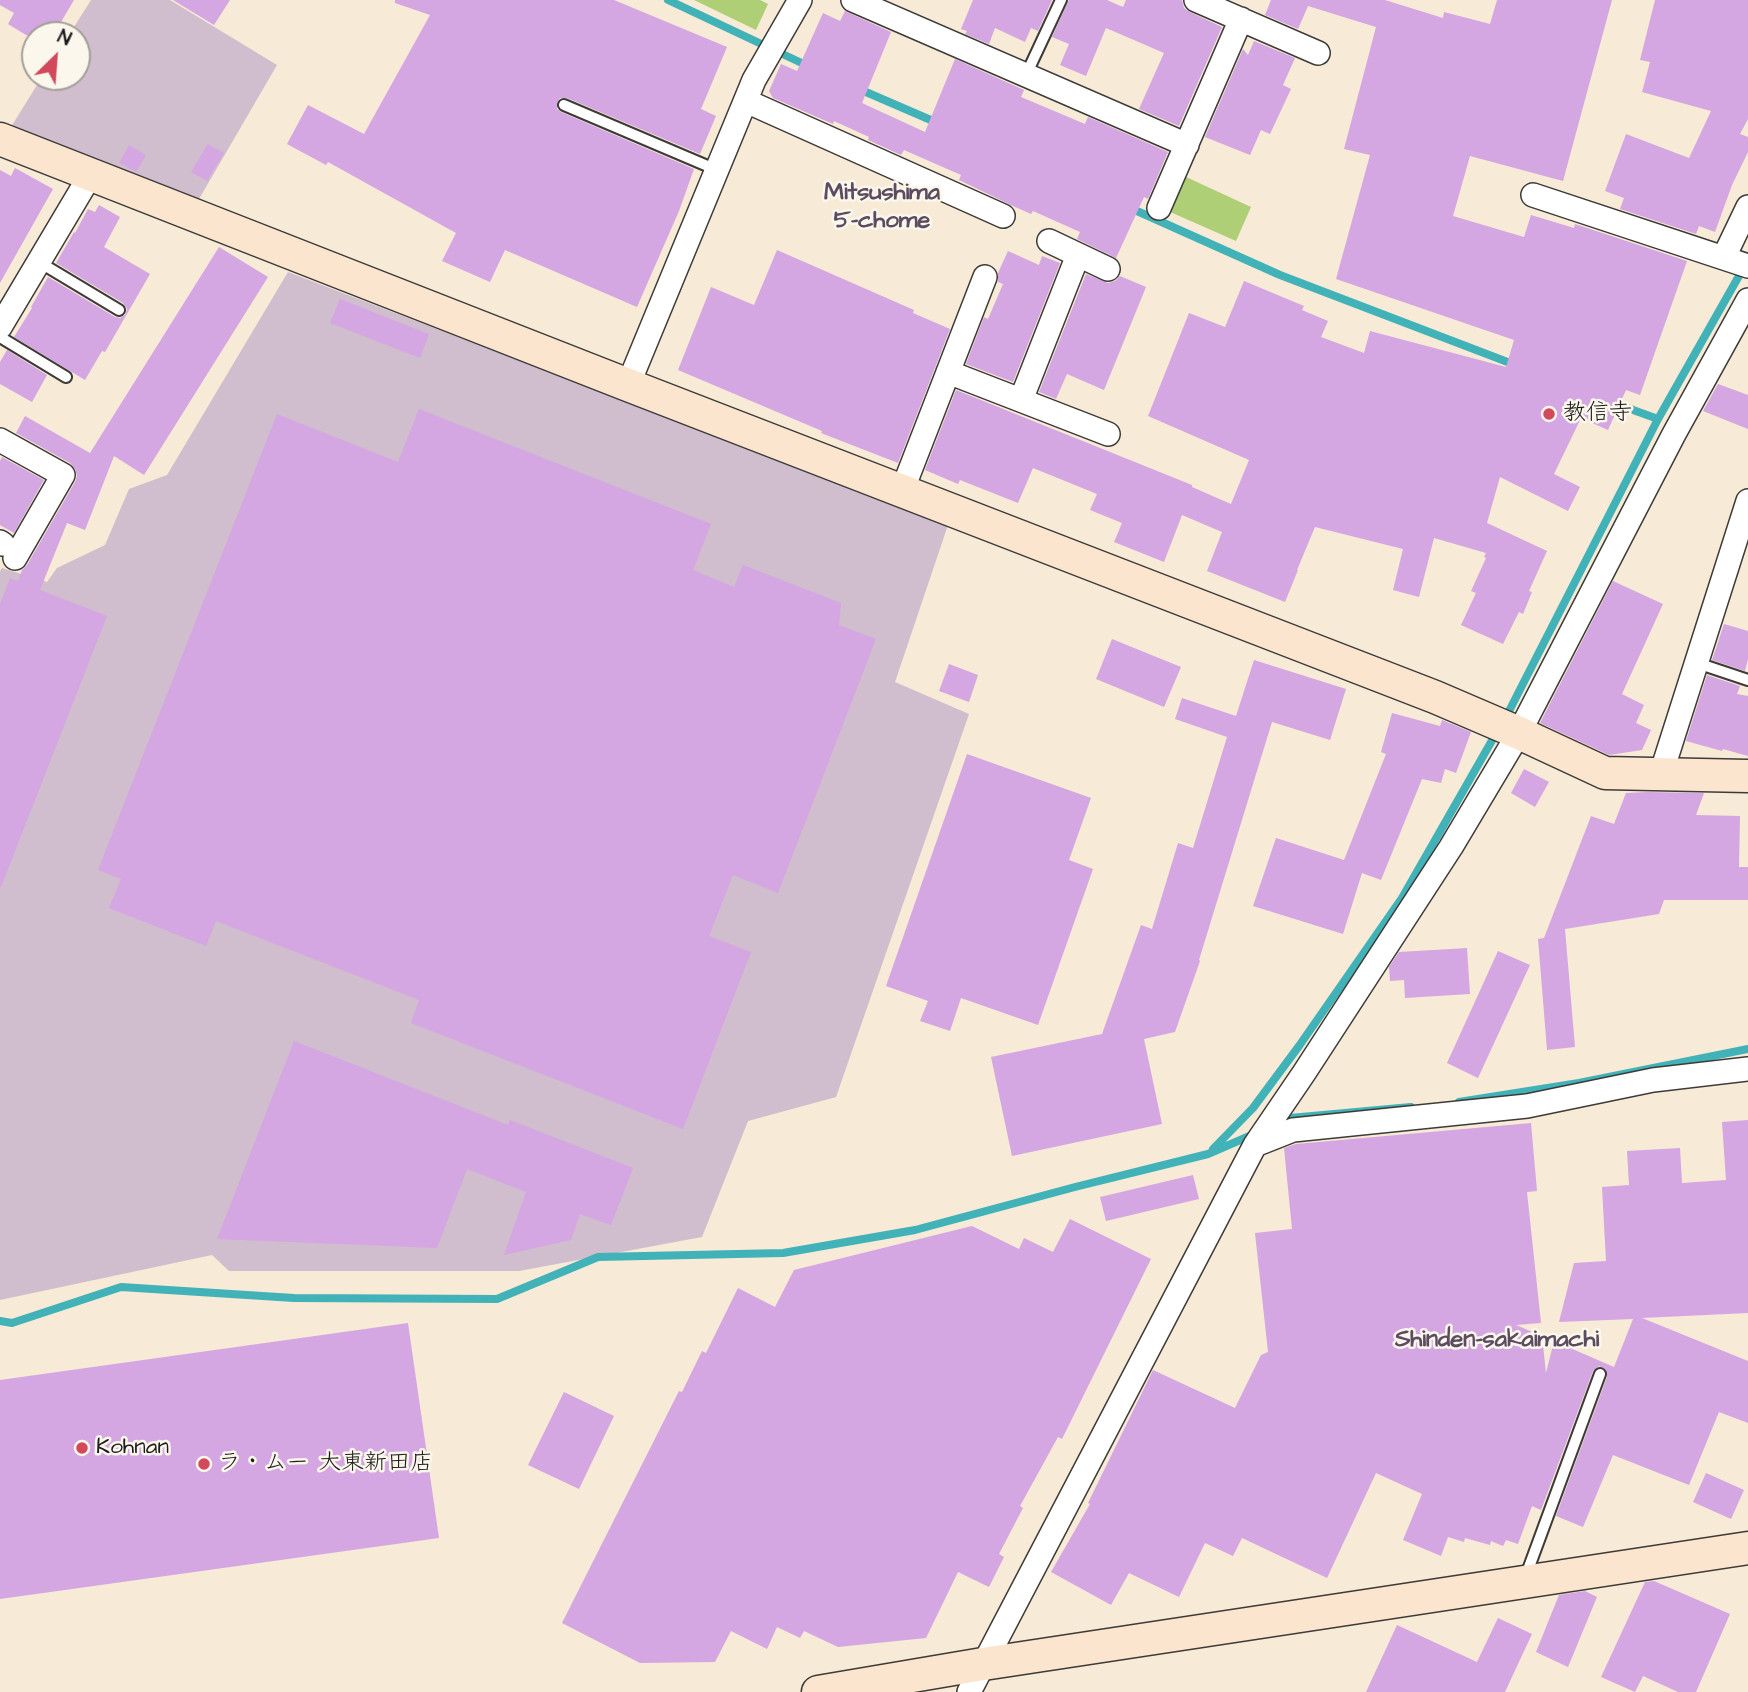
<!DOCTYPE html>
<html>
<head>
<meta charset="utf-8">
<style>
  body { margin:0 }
  #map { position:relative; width:1748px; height:1692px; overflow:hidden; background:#f7ead6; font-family:"Architects Daughter",sans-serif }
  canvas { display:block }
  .north { position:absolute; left:21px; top:21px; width:70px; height:70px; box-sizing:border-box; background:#fbf7ec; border:2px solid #a29f99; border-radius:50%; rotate:25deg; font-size:19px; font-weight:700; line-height:28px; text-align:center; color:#1c1c1c }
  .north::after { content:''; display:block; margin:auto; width:24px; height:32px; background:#d1495b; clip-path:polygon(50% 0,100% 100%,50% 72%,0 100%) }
</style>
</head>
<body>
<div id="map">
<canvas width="1748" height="1692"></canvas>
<div class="north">N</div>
</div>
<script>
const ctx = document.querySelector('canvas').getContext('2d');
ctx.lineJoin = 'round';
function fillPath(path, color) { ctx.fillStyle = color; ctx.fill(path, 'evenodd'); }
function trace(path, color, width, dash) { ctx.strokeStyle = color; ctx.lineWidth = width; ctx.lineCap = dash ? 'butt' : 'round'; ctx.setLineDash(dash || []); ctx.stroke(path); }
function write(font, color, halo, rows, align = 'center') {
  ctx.font = font + ' "Architects Daughter","Klee One",sans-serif'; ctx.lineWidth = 5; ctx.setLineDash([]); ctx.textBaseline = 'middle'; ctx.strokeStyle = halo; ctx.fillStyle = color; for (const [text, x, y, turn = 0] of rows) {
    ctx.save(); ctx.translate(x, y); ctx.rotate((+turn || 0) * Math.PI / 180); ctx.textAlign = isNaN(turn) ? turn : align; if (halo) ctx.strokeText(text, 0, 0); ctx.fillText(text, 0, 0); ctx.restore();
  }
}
const industrial = new Path2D(`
  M91 0H170L277 65 199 199 11 127 42 77H77V35H69Z
  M288 272 948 525 895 682 969 714 836 1097 748 1121 702 1237 519 1271H229L212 1255 0 1300V571L2 568 47 582 57 568 105 545 129 489 167 475Z`);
const green = new Path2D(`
  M694 0H760L768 4 756 30Z
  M1184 176 1251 207 1236 241 1168 211Z`);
const stream = new Path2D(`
  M668 0 808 66
  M859 89 940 124
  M1128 207 1280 275 1518 366
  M1611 402 1658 419
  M1505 719 1658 419 1744 267
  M1459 1102 1579 1083 1748 1049
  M1279 1123 1290 1118 1411 1107
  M1213 1149 1253 1108 1299 1046 1402 898 1498 730
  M0 1321 12 1323 121 1287 294 1298 497 1299 598 1257 783 1253 915 1230 1075 1187 1208 1154 1254 1134`);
const building = new Path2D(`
  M0 0H74L61 22 82 35H26L8 24 14 13 0 5Z
  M173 0H230L214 25Z
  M395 0H614L727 47 701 109 716 116 700 154 567 98H560L557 103V109L561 112 694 169 679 211 637 307 505 250 490 282 442 261 456 233 328 162 326 165 287 144 308 105 364 134 430 15 395 3Z
  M973 0H1052L1038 31 1031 28 1025 42 995 28 989 44 965 34 967 31 961 29Z
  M1069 0H1107L1123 7 1126 0H1182L1184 8 1190 12 1222 27 1179 126 1139 109 1164 53 1106 28 1086 76 1060 65 1069 44 1052 37Z
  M1271 0H1385L1443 18 1444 12 1490 24 1497 0H1612L1563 181 1470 156 1453 216 1524 237 1531 215 1574 228 1575 224 1687 261 1640 395 1626 390 1608 430 1581 418 1554 474 1580 487 1568 511 1500 477 1487 523 1547 551 1529 591 1532 592 1523 614 1519 612 1503 644 1461 625 1476 593 1471 591 1486 558 1484 557 1486 553 1434 538 1419 597 1393 590 1403 549 1315 527 1297 570H1298L1285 602 1207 571 1222 532 1182 515 1164 562 1114 542 1122 523 1090 510 1097 494 1033 468 1018 503 960 480 958 484 925 470 956 390 1192 485V487L1231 504 1249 460 1148 416 1189 313 1225 327 1244 281 1304 306 1302 310 1328 321 1321 337 1364 353 1370 331 1506 367 1514 340 1336 279 1370 155 1344 149 1376 27 1308 6 1298 29 1265 15Z
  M1655 0H1748V119L1740 134 1748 137V152L1732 185 1715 232 1699 226 1696 234 1620 209 1624 198 1605 191 1626 134 1689 158 1711 111 1642 92 1650 62 1640 60Z
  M845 11 891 32 862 103 925 132 955 59 1024 90 1021 97 1085 124 1088 117 1168 152 1148 199 1144 197 1116 258 1077 239 1080 232 1033 211 1031 214 1013 206 959 180 961 175 904 150 901 155 868 140 869 137 834 121 833 124 773 98 769 91 781 64 797 71 823 13 840 21Z
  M1254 41 1295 58 1283 85 1291 89 1270 134 1261 130 1250 155 1205 137 1243 49 1248 55Z
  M208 144 224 153 207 181 191 172Z
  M129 145 146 155 136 172 119 163Z
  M15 168 53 189 0 283V170L11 176Z
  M99 205 120 217 104 247 150 274 105 352 102 351 85 380 14 337 32 308 31 307 48 277 115 317 120 318 125 315 127 309 123 303 56 263 74 232 75 233 88 209 95 212Z
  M219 247 268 277 144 475 114 456 85 530 67 523 40 590 107 616 1 887 0 886V604L10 578 18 581 22 570 27 565 75 482 77 476 75 469 70 463 16 433 25 416 90 453Z
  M777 250 914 310 913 313 950 329 898 463 821 433 822 431 678 370 711 287 754 305Z
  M1008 251 1039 265 1042 256 1060 263 1013 382 966 364 984 317 988 319 1003 284 998 282V273Z
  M1086 274 1108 283 1115 281 1120 276 1146 287 1104 390 1067 374 1056 399 1039 392Z
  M340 299 429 334 420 358 330 323Z
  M7 350 47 375 32 402 0 384V362Z
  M1718 384 1748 395V429L1703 411Z
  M419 409 711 524 693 570 734 587 743 565 841 603 839 625 876 639 778 893 733 875 709 936 751 952 683 1129 411 1023 419 1000 216 921 206 946 109 908 121 879 98 870 277 414 398 462Z
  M2 457 44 480 14 533 0 525V461Z
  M1613 581 1663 604 1622 694 1644 705 1636 723 1651 730 1642 750 1609 755 1540 723Z
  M1724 624 1748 631V659L1745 671 1712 660Z
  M1112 639 1181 667 1164 707 1096 679Z
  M1254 660 1346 689 1330 740 1272 722 1199 960 1200 961 1175 1032 1144 1039 1162 1124 1012 1156 991 1057 1102 1034 1141 925 1152 929 1178 843 1193 848 1227 737 1175 719 1182 698 1236 716Z
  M949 664 978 675 969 702 939 691Z
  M1707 675 1740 686 1737 694 1748 696V756L1723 749 1722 751 1686 741Z
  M1392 713 1440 726 1442 720 1471 732 1456 773 1445 769 1441 783 1422 779 1381 880 1362 873 1343 934 1253 906 1276 838 1344 860 1386 754 1381 752Z
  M967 754 1091 798 1069 860 1093 869 1038 1025 961 998 950 1031 920 1021 928 1001 886 986Z
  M1524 769 1549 782 1535 807 1511 793Z
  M1648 792 1704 793 1696 815 1740 816 1739 867H1748V900H1664L1659 914 1565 929 1575 1047 1547 1050 1538 939 1544 938 1591 816 1614 824 1626 793Z
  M1467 948 1470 994 1405 998 1404 980 1390 981 1389 967 1399 952Z
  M1498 951 1530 965 1478 1078 1447 1063Z
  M294 1041 508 1125 510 1120 633 1168 611 1225 580 1214 571 1240 504 1255 526 1192 467 1169 437 1248 217 1239Z
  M1748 1120V1313L1642 1318 1748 1361V1423L1719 1412 1689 1485 1613 1455 1583 1527 1556 1516 1607 1377 1606 1370 1599 1366 1593 1371 1541 1510 1532 1506 1518 1544 1506 1540 1503 1546 1491 1541 1490 1545 1465 1538 1464 1542 1448 1537 1441 1556 1403 1540 1422 1494 1376 1473 1327 1578 1242 1538 1233 1556 1205 1543 1179 1597 1129 1573 1111 1605 1051 1572 1090 1504 1088 1503 1153 1370 1235 1408 1261 1355 1268 1352 1255 1233 1292 1229 1284 1148 1296 1144 1531 1123 1537 1191 1527 1192 1541 1323 1516 1325 1542 1336 1546 1373 1554 1341 1614 1367 1633 1319 1559 1322 1574 1263 1606 1261 1602 1187 1629 1185 1627 1151 1680 1148 1682 1183 1726 1180 1722 1122Z
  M1193 1175 1199 1199 1106 1221 1100 1197Z
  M1070 1219 1151 1259 1062 1439 1058 1437 1020 1506 1023 1508 999 1554 1004 1557 989 1587 958 1572 926 1638 838 1647 804 1631 800 1638 777 1627 767 1649 731 1631 715 1662 640 1663 562 1623 679 1391 682 1392 702 1351 706 1353 738 1288 775 1307 794 1270 972 1226 1019 1249 1024 1238 1053 1252Z
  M408 1323 439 1538 0 1599V1380Z
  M564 1392 614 1416 579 1489 528 1465Z
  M1706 1473 1744 1490 1731 1519 1693 1502Z
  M1654 1581 1730 1614 1696 1692H1678L1643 1676 1635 1692 1601 1677 1645 1582Z
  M1585 1591 1597 1597 1568 1667 1536 1652 1559 1595Z
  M1498 1618 1532 1634 1505 1692H1366L1397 1625 1477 1662Z`);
const lane = new Path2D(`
  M1026 75 1061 0
  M564 105 717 170
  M39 262 119 310
  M0 337 66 377
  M1697 663 1748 680
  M1525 1578 1600 1374`);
const street = new Path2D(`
  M853 0 1187 145
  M1196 0 1318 53
  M746 101 1003 216
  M1533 195 1748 266
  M1159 208 1241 19
  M1049 241 1108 269
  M1724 257 1748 207
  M0 327 91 174
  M948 372 1108 434
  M628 385 754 80 800 0
  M1021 400 1078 255
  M0 440 63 475 15 558
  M902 491 985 277
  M0 542 3 544
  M1661 774 1748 501
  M1255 1145 1293 1130 1527 1106 1653 1080 1748 1069
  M969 1692 1255 1145 1304 1073 1451 847 1519 733 1674 434 1748 300`);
const secondary = new Path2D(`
  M0 139 628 385 1435 697 1519 733 1605 773 1748 776
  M818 1692 983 1664 1748 1548`);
const markers = [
  [1549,414,7,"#d1495b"],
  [82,1448,7,"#d1495b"],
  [204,1464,7,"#d1495b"]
];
const poiNames = [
  ["教信寺",1563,414],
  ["Kohnan",96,1448],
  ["ラ・ムー 大東新田店",218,1464]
];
const neighbourhoodNames = [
  ["Mitsushima",882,194],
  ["5-chome",882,222],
  ["Shinden-sakaimachi",1497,1341]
];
fillPath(industrial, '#d0bdce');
fillPath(green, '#afcf76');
trace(stream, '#41b2b8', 8);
fillPath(building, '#d4a6e2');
trace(lane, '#3d3b38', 14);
trace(street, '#3d3b38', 26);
trace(secondary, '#3d3b38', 35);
trace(lane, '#fff', 10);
trace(street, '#fff', 23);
trace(secondary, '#fce5cf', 32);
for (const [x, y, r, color] of markers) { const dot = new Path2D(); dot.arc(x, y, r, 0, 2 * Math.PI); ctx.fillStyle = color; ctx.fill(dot); trace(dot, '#fbf7ec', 2.5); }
write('23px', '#1c1c1c', '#fbf7ec', poiNames, 'left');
write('bold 24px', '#5c4c61', '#fbf7ec', neighbourhoodNames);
</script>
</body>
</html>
